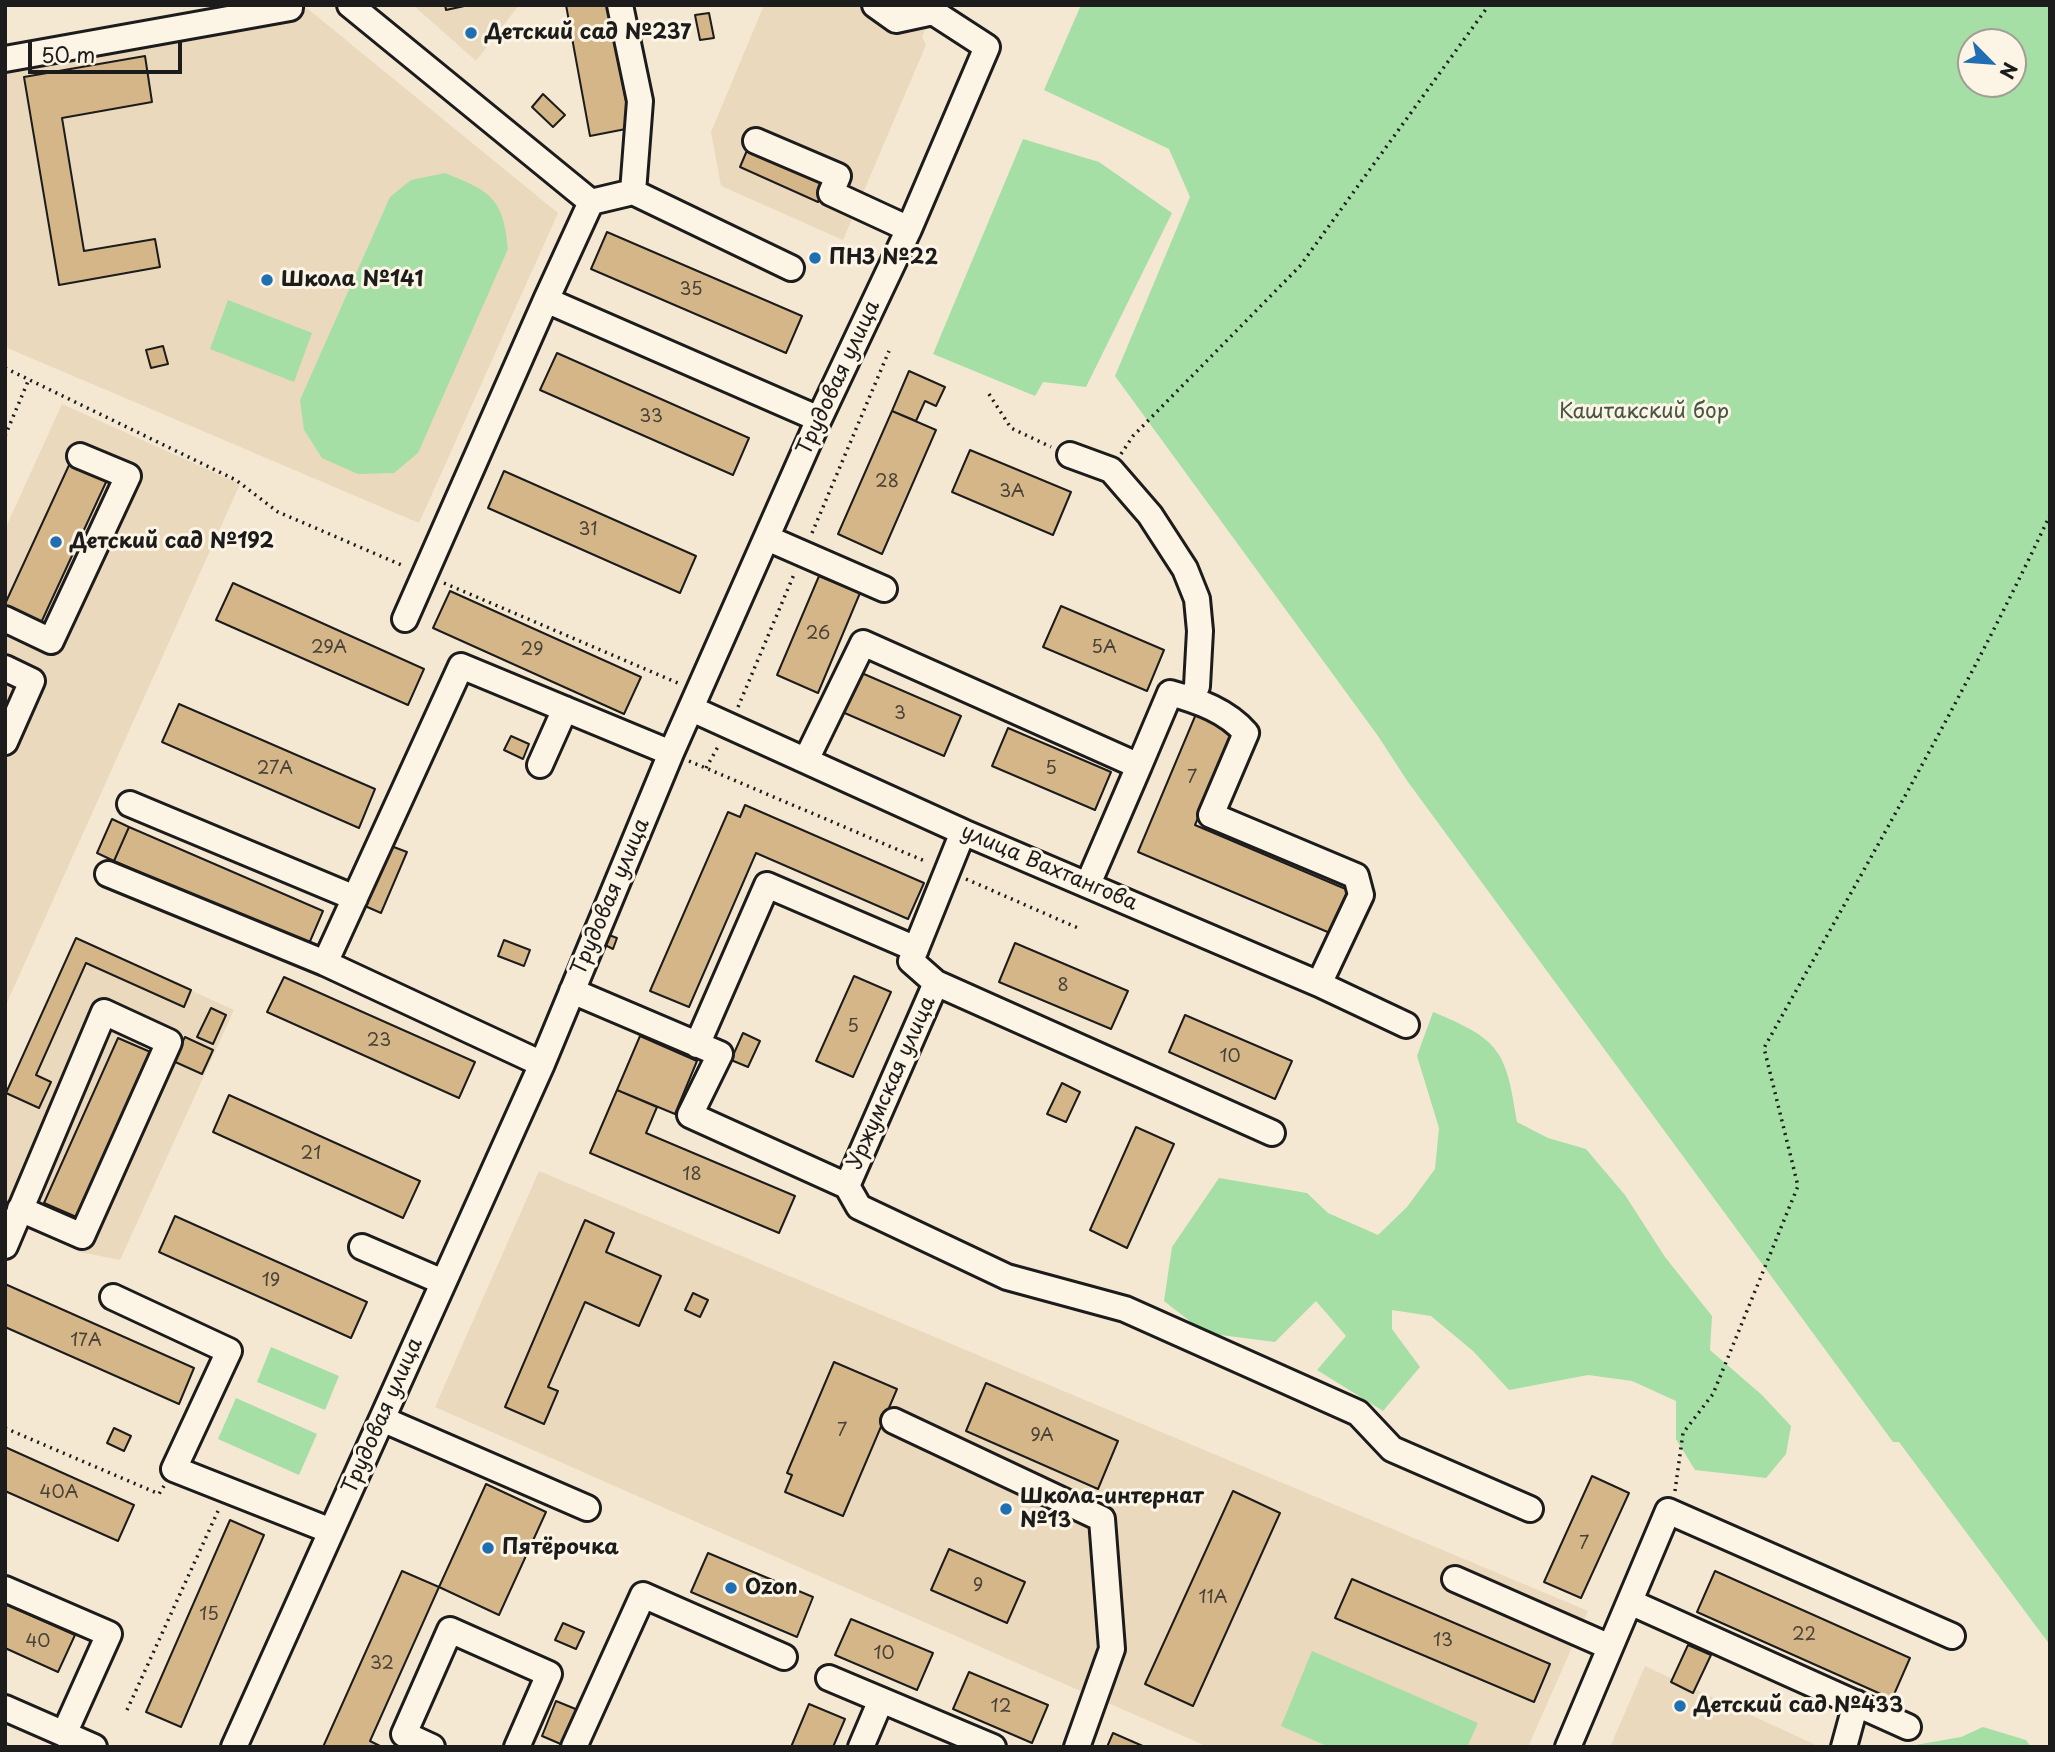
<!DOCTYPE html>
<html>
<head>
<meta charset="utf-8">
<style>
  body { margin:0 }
  #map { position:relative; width:2055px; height:1752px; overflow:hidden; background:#f4e8d3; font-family:"Playpen Sans",sans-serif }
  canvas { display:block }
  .frame { position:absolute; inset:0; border:7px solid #1c1c1c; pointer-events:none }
  .north { position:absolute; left:1957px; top:28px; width:70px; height:70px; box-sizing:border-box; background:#fcf5e5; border:2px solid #a29e95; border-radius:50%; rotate:115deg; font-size:19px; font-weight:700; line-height:28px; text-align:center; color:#1c1c1c }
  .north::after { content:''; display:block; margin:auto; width:24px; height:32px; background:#1f6fb2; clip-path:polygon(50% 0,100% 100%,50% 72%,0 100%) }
  .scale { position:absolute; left:28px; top:42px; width:154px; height:32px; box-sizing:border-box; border:4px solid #1c1c1c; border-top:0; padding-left:9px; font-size:21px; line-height:24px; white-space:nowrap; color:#1c1c1c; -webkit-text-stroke:5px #fcf5e5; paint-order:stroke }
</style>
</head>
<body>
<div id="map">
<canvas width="2055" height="1752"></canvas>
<div class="frame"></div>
<div class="north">N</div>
<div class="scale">50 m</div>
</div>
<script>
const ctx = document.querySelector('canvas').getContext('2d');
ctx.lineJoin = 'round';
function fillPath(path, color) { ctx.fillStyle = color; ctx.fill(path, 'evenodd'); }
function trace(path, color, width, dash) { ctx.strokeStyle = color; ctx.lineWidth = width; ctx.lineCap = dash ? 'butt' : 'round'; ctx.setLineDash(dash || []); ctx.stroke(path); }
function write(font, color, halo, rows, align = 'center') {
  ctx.font = font + ' "Playpen Sans",sans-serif'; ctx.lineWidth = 6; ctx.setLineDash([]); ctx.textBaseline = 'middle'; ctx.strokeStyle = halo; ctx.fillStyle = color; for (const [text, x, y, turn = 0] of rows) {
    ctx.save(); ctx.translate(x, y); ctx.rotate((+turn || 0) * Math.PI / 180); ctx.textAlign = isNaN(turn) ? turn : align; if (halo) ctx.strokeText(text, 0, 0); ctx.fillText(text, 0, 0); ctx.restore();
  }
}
const built = new Path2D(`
  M247 5H303L558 213 419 523 5 347V47Z
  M413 5H519L476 61Z
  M764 5H936L922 37 926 45 843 240 721 186 711 132Z
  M62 404 240 484 5 1007V529Z
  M76 938 234 1010 120 1260 80 1252 5 1216V1095Z
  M539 1171 1588 1611 1528 1747H1208L435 1407Z
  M1645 1666 1820 1747H1610Z`);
const green = new Path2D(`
  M1081 5H2050V1645L1899 1442H1893L1408 782 1378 736 1115 376 1190 197 1169 149 1044 90ZM1971 42H2013V84H1971Z
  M1023 139 1099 162 1172 213 1086 387 1043 382 1035 396 933 354Z
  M445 173C491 192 503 197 508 249L418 453 394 473 358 474 322 458 304 430 300 400 390 197 411 180Z
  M228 300 312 333 294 382 210 349Z
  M1433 1012C1501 1040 1506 1051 1517 1122L1548 1138 1586 1149 1625 1195 1665 1257 1712 1316 1710 1350 1762 1395 1791 1426 1786 1454 1766 1478 1695 1470 1676 1439V1401L1632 1381 1588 1375 1509 1390 1473 1351 1431 1316 1392 1310V1329L1420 1367 1383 1411 1317 1370 1346 1336 1316 1301 1275 1342 1205 1333 1164 1301 1172 1247 1219 1178 1307 1193 1328 1213 1378 1235 1407 1207 1435 1169 1439 1128 1417 1056Z
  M271 1347 339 1376 325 1410 257 1382Z
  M236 1398 317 1434 299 1475 218 1439Z
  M1312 1651 1478 1723 1467 1747H1329L1281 1726Z
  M1983 1727 2026 1740 2031 1747H1904L1961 1737Z`);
const building = new Path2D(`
  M445 5H469L446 10Z
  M566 5H608L631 128 590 136Z
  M709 13 714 38 700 40 695 15Z
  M145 56 152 102 62 118 84 251 155 239 160 267 59 285 24 77Z
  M543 94 565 115 553 127 532 107Z
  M748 148 827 182 818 202 740 167Z
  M607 232 802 316 786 353 591 269Z
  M163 346 168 364 151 368 146 350Z
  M557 353 749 438 733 475 540 390Z
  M909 371 945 387 936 406 925 401 916 421 892 411Z
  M892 411 936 430 882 554 838 534Z
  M970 450 1071 492 1053 535 952 492Z
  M70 463 107 480 40 625 5 609V604Z
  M504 471 696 556 680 593 488 508Z
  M819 576 860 593 818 693 777 675Z
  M233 583 424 669 408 705 216 620Z
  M450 591 641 677 624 714 433 628Z
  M1061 606 1164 650 1147 691 1043 647Z
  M857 671 961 716 944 756 840 711Z
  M179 704 375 789 359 828 162 742Z
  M1196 714 1235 731 1195 825 1348 890 1330 933 1138 852Z
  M1008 728 1111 772 1095 810 992 766Z
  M511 736 529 744 523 759 504 750Z
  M745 805 924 883 908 919 756 853 689 1007 650 991 728 812 740 817Z
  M112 819 129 827 114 861 97 853Z
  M129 827 323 911 308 946 114 861Z
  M391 846 407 852 381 913 365 906Z
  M609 935 617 938 613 949 605 945Z
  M76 938 191 990 184 1007 86 963 36 1075 51 1082 39 1108 6 1093Z
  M504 940 530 950 524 966 498 956Z
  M1015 943 1128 991 1111 1029 999 982Z
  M854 976 891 992 853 1077 816 1061Z
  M284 977 475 1062 459 1098 267 1012Z
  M211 1008 226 1015 213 1044 197 1037Z
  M1185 1015 1292 1061 1275 1099 1169 1052Z
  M743 1033 760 1041 748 1067 731 1060Z
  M640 1036 697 1061 675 1114 617 1090Z
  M185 1037 213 1050 202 1074 173 1061Z
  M118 1038 155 1054 81 1219 44 1203Z
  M1062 1083 1080 1092 1066 1122 1047 1114Z
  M617 1090 657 1107 646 1133 795 1196 779 1233 590 1153Z
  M229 1095 420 1181 403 1218 213 1132Z
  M1136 1127 1174 1144 1127 1248 1090 1230Z
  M175 1216 367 1302 351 1338 159 1252Z
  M585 1220 614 1233 606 1252 661 1276 639 1326 585 1302 548 1387 558 1391 544 1424 505 1407Z
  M5 1284 194 1368 179 1404 5 1327Z
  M693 1293 708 1300 700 1317 685 1310Z
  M834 1362 897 1389 843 1516 785 1492 792 1475 787 1473Z
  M986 1383 1118 1441 1098 1489 966 1431Z
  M114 1428 131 1436 124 1451 107 1443Z
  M5 1447 134 1505 118 1541 5 1491Z
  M1592 1476 1629 1493 1581 1598 1544 1582Z
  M486 1484 546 1512 499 1615 439 1587Z
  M1233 1491 1280 1513 1193 1706 1145 1684Z
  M230 1520 264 1535 181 1727 146 1712Z
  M949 1549 1025 1582 1007 1623 931 1590Z
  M708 1553 813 1597 797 1637 691 1592Z
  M402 1571 439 1587 370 1741 382 1747H323Z
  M1715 1571 1910 1658 1892 1699 1697 1612Z
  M1352 1579 1550 1664 1534 1702 1335 1618Z
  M5 1604 75 1635 58 1672 5 1648Z
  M851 1619 933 1653 917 1690 835 1655Z
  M563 1623 584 1632 576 1649 555 1640Z
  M1688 1645 1711 1655 1693 1693 1671 1682Z
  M969 1672 1048 1705 1032 1743 953 1709Z
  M556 1701 578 1710 563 1745 542 1736Z
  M809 1704 845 1719 833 1747H791Z
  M1113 1733 1145 1747H1107Z`);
const path = new Path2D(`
  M5 368 236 480 278 512 404 566
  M989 394 1011 428 1051 447
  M5 436 29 379
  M1121 454 1133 436 1300 266 1489 5
  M812 533 889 351
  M444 583 678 683
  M738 707 795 572
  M689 761 927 862
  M706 768 719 745
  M966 879 1078 928
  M5 1428 159 1494 164 1486
  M1675 1491 1683 1433 1713 1394 1798 1186 1764 1048C1862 872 1964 698 2050 515
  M127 1710 218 1511`);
const minor = new Path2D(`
  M350 5 591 202 546 300 819 419
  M620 5 640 101 633 192
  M5 59 290 8
  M756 141 838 176 831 193 909 229
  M591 202 633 192 791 268
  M1070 455 1111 470 1150 515 1185 569 1197 599 1200 631 1197 686 1192 699
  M767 538 884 589
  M5 619 51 641 128 476 80 456
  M405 619 546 300
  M5 668 32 681 5 742
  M692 709 963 832 1319 984 1406 1025
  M806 760 863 643 1139 766 1170 693C1199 701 1227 711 1246 733L1211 815 1356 876 1361 895 1319 984
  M540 765 565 709
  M130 804 355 898
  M108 874 325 963
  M1088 884 1139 766
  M936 983 1272 1133
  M572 991 720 1054 690 1115 847 1186 859 1207 1007 1277 1125 1309 1358 1413 1392 1449 1530 1509
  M697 1045 767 885 916 949
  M542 1064 325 963 461 666 671 753
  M847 1186 936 983 911 961 963 832
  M5 1246 104 1012 169 1042 82 1236 20 1209
  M362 1247 443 1282
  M113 1297 229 1351 174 1469 331 1531
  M382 1419 587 1508
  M894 1421 1102 1519 1112 1649 1077 1747
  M1455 1579 1610 1647
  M5 1589 109 1634 64 1734
  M1630 1602 1908 1727
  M829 1678 993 1747
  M5 1708 94 1747
  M234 1747 542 1064 671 753 819 419 909 229 987 47 933 12 896 20 875 5
  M432 1747 404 1734 450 1630 549 1674 517 1747
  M574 1747 643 1595 784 1657
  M861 1747 881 1700
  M1568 1747 1668 1511 1952 1636
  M1844 1747 1856 1703`);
const markers = [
  [471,33,7,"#1f6fb2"],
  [815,258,7,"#1f6fb2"],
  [267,280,7,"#1f6fb2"],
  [56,542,7,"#1f6fb2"],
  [1006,1509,7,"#1f6fb2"],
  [488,1548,7,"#1f6fb2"],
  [731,1588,7,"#1f6fb2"],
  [1680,1706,7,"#1f6fb2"]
];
const numberNames = [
  ["35",691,290],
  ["33",651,417],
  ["28",887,482],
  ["3А",1012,492],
  ["31",588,530],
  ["26",818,634],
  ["29А",329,648],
  ["5А",1104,648],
  ["29",532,650],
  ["3",900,714],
  ["27А",275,769],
  ["5",1051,769],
  ["7",1192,778],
  ["8",1063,986],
  ["5",853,1027],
  ["23",379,1041],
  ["10",1230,1057],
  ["21",311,1154],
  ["18",692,1175],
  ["19",271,1281],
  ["17А",86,1341],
  ["7",842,1431],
  ["9А",1042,1436],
  ["40А",59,1493],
  ["7",1584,1544],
  ["9",978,1586],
  ["11А",1213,1598],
  ["15",209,1615],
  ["22",1804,1635],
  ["13",1443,1641],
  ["40",38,1642],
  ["10",884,1654],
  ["32",382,1664],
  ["12",1001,1707]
];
const poiNames = [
  ["Детский сад №237",485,33],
  ["ПНЗ №22",829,258],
  ["Школа №141",281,280],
  ["Детский сад №192",70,542],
  ["Школа-интернат",1020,1497],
  ["№13",1020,1521],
  ["Пятёрочка",502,1548],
  ["Ozon",745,1588],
  ["Детский сад №433",1694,1706]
];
const streetNames = [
  ["Трудовая улица",839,378,-65],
  ["улица Вахтангова",1049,868,23],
  ["Трудовая улица",611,897,-67],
  ["Уржумская улица",892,1083,-66],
  ["Трудовая улица",383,1416,-66]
];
const parkNames = [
  ["Каштакский бор",1644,412]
];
fillPath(built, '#ebd9bd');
fillPath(green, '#a5dfa5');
fillPath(building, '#d5b689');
trace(building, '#1c1c1c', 2);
trace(minor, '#1c1c1c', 30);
trace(path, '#1c1c1c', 3.5, [2, 5]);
trace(minor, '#fcf5e5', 24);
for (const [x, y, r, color] of markers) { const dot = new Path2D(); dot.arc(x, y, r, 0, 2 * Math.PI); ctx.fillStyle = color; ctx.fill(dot); trace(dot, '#fcf5e5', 2.5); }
write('18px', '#4a4237', null, numberNames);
write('bold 21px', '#1c1c1c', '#fcf5e5', poiNames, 'left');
write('21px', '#1c1c1c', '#fcf5e5', streetNames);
write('21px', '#455645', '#fcf5e5', parkNames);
</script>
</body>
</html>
